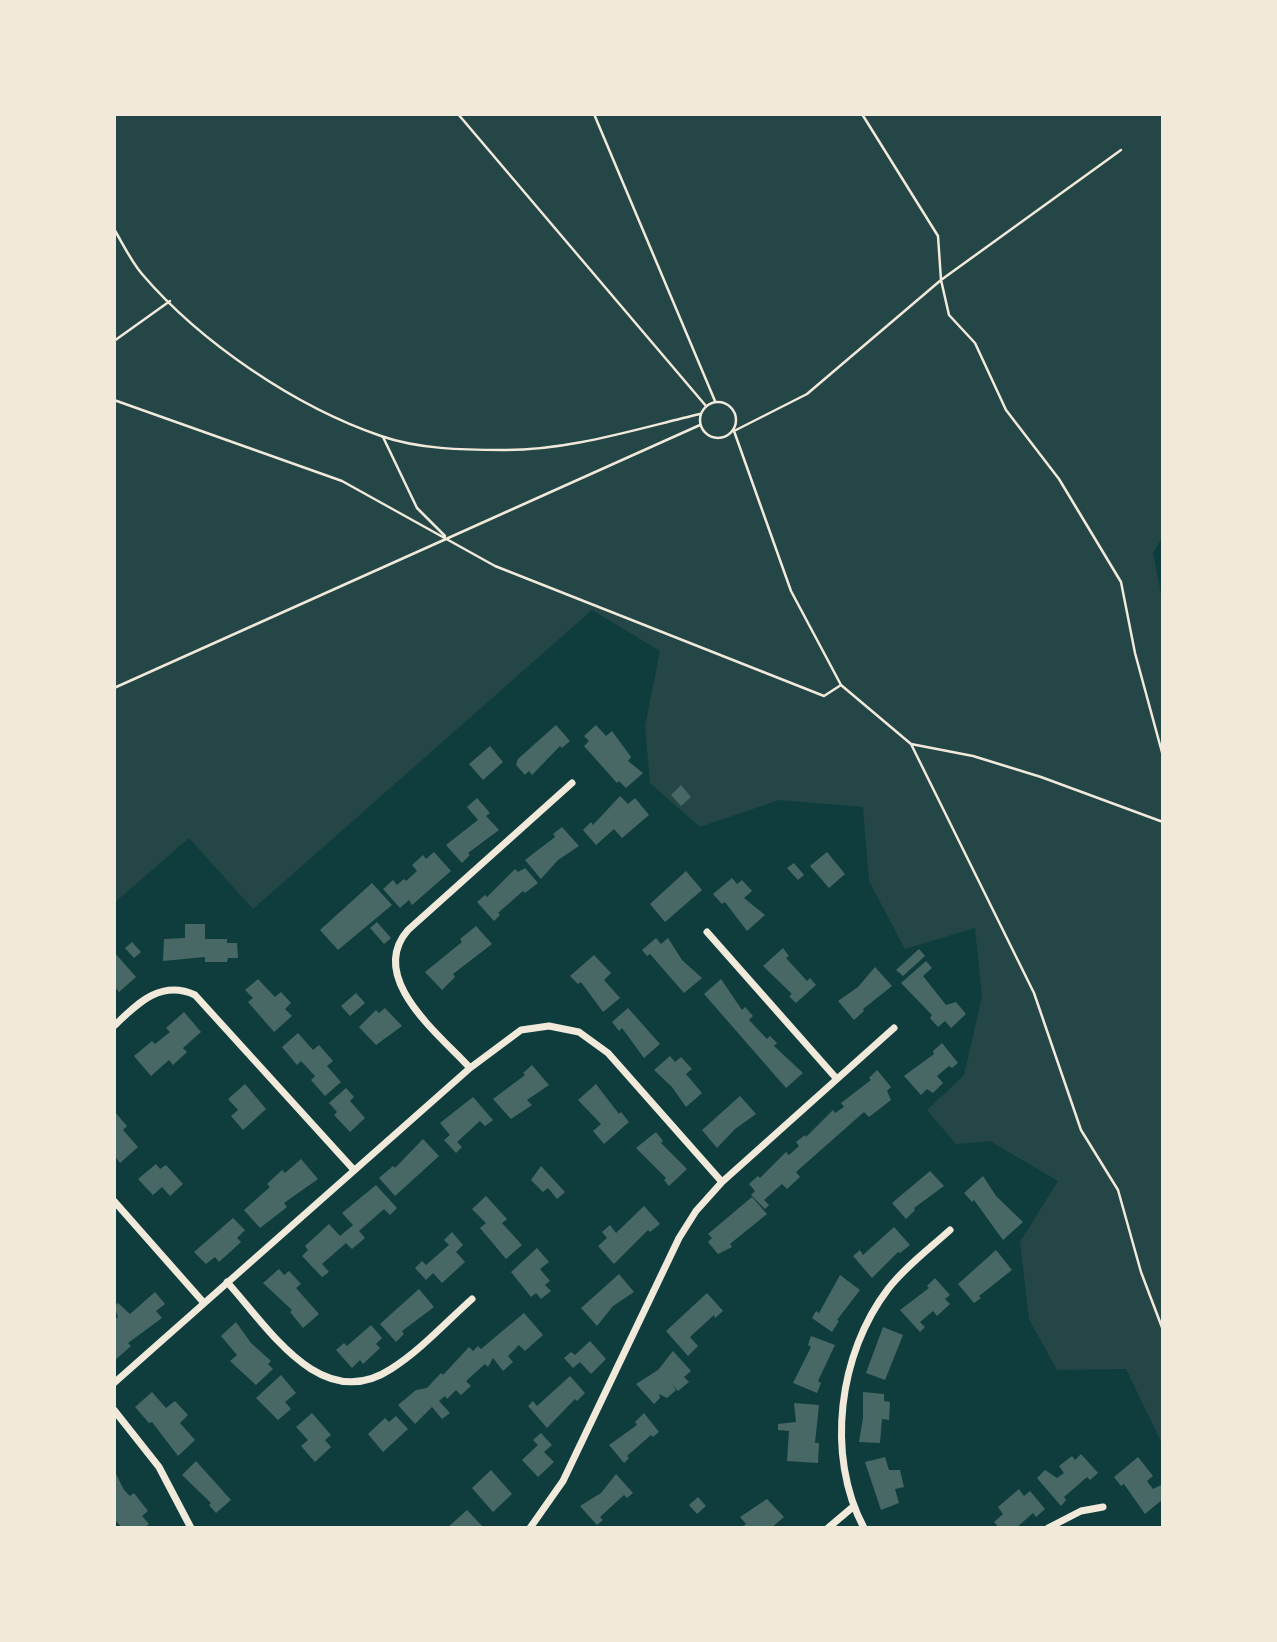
<!DOCTYPE html>
<html>
<head>
<meta charset="utf-8">
<style>
  body { margin:0 }
  #map { position:relative; width:1277px; height:1642px; overflow:hidden; background:#0f3d3e; font-family:"Alegreya Sans",sans-serif }
  canvas { display:block }
  .frame { position:absolute; inset:0; border:116px solid #f1e9da; pointer-events:none }
</style>
</head>
<body>
<div id="map">
<canvas width="1277" height="1642"></canvas>
<div class="frame"></div>
</div>
<script>
const ctx = document.querySelector('canvas').getContext('2d');
ctx.lineJoin = 'round';
function fillPath(path, color) { ctx.fillStyle = color; ctx.fill(path, 'evenodd'); }
function trace(path, color, width, dash) { ctx.strokeStyle = color; ctx.lineWidth = width; ctx.lineCap = dash ? 'butt' : 'round'; ctx.setLineDash(dash || []); ctx.stroke(path); }
const green = new Path2D(`
  M114 114H1163V536L1153 553 1163 603V1446L1126 1369 1057 1370 1029 1319 1020 1242 1058 1181 990 1141 956 1144 927 1110 964 1075 982 997 975 928 905 949 869 881 863 807 779 800 700 827 650 783 645 726 660 651 592 610 253 909 189 838 114 903Z`);
const building = new Path2D(`
  M556 725 570 741 562 748 560 746 532 775 529 771 525 775 516 765 518 759Z
  M596 725 606 736 612 731 631 757 628 761 643 773 626 788 619 781 617 783 584 746 589 741 584 736Z
  M490 746 503 762 483 780 469 764Z
  M681 785 691 797 681 806 671 795Z
  M620 796 628 804 635 798 649 815 622 838 614 829 596 845 583 830 591 822 593 825Z
  M477 798 490 813 486 816 499 830 468 853 470 855 462 863 446 845 478 820 467 807Z
  M562 827 579 846 558 860 541 879 525 860 555 837 553 834Z
  M434 852 451 871 412 905 409 900 400 908 383 889 393 880 397 885 404 879 406 881 417 871 412 865 423 855 426 859Z
  M827 852 845 874 829 888 810 866Z
  M794 863 804 875 798 880 787 868Z
  M525 868 538 883 525 893 523 891 498 913 500 915 494 921 477 902 485 895 487 897 515 869 518 872Z
  M686 871 702 890 665 922 650 904Z
  M732 878 737 884 742 880 752 891 744 898 765 915 747 931 725 902 722 904 713 894Z
  M372 883 392 905 338 950 320 930Z
  M377 922 391 938 384 944 370 928Z
  M185 924H205V939H227V943H237L238 958H228L227 962H205V957L163 961 164 939 185 938Z
  M476 926 492 944 453 974 455 977 442 990 425 972 462 942 460 939Z
  M656 938 661 944 668 938 682 960 702 978 684 993 650 954 647 956 642 950Z
  M132 942 141 952 134 958 125 948Z
  M783 948 789 956 786 958 807 981 810 978 816 985 796 1003 789 996 792 994 763 966Z
  M919 949 925 956 903 976 896 970Z
  M114 952 136 977 119 992 114 986Z
  M594 955 611 973 604 980 620 998 603 1012 581 982 578 984 570 976Z
  M926 961 932 968 923 976 946 1005 956 1002 966 1014 951 1028 945 1021 938 1027 930 1018 932 1015 901 983Z
  M875 967 892 986 863 1009 864 1011 854 1020 838 1001 858 987Z
  M258 979 275 997 281 992 291 1003 285 1009 292 1016 274 1032 248 1002 253 998 245 990Z
  M721 979 742 1010 745 1007 753 1016 749 1020 767 1039 770 1036 777 1043 774 1046 803 1073 786 1088 704 994Z
  M356 993 365 1003 350 1016 341 1006Z
  M385 1008 402 1026 376 1045 359 1027 376 1010 379 1013Z
  M628 1008 660 1044 644 1058 622 1028 619 1031 612 1022Z
  M184 1012 201 1032 183 1048 187 1052 173 1065 169 1060 151 1076 134 1056 152 1041 155 1044 170 1032 166 1028Z
  M298 1033 313 1050 319 1045 333 1061 327 1066 341 1082 325 1096 311 1080 315 1076 301 1061 297 1065 282 1047Z
  M942 1043 958 1063 952 1068 949 1066 937 1076 943 1083 933 1093 927 1089 921 1095 904 1076 934 1054 933 1051Z
  M670 1056 675 1062 681 1057 692 1069 686 1074 702 1093 686 1107 672 1087 654 1070Z
  M532 1065 549 1085 527 1100 532 1105 511 1119 493 1099 525 1075 523 1073Z
  M877 1070 891 1087 887 1091 891 1100 869 1117 864 1112 796 1172 800 1177 787 1189 782 1184 764 1200 769 1205 765 1209 751 1195 755 1191 749 1184 758 1176 760 1178 786 1152 789 1155 799 1146 796 1142 805 1135 806 1137 833 1110 835 1113 844 1107 841 1103 871 1080 869 1078Z
  M245 1084 266 1109 243 1130 231 1116 238 1110 228 1099Z
  M596 1084 619 1114 621 1112 629 1122 604 1144 593 1131 601 1124 578 1100Z
  M346 1088 354 1097 350 1101 365 1118 350 1132 334 1115 337 1112 329 1103Z
  M740 1096 756 1114 735 1129 717 1148 702 1130Z
  M473 1097 493 1120 485 1126 480 1121 457 1142 462 1147 456 1153 444 1140 450 1135 440 1123Z
  M114 1111 127 1126 123 1130 138 1147 120 1163 114 1155Z
  M656 1132 663 1141 661 1143 687 1169 669 1186 664 1180 666 1178 636 1148Z
  M423 1139 439 1156 395 1196 379 1178 393 1166 395 1168Z
  M301 1159 318 1179 284 1203 287 1207 260 1228 244 1210 270 1187 267 1184 282 1170 285 1173Z
  M156 1164 160 1169 166 1165 183 1184 170 1196 162 1187 153 1195 138 1179Z
  M541 1166 565 1192 557 1199 548 1188 543 1192 531 1180Z
  M930 1171 944 1186 914 1208 915 1210 906 1219 892 1203Z
  M983 1176 996 1196 1023 1222 1003 1240 974 1200 972 1202 964 1193Z
  M376 1185 397 1208 390 1215 384 1209 359 1231 365 1238 352 1249 346 1243 322 1264 329 1272 322 1277 302 1256 308 1250 305 1246 329 1224 340 1236 353 1225 342 1213Z
  M486 1196 507 1219 502 1223 522 1245 506 1259 480 1228 486 1223 472 1209Z
  M752 1197 767 1214 730 1244 732 1247 718 1254 708 1242 712 1238 708 1234Z
  M644 1206 660 1224 650 1232 648 1230 614 1264 598 1246 607 1238 602 1232 610 1225 616 1233Z
  M233 1218 245 1230 237 1238 241 1242 219 1262 215 1257 206 1264 194 1252Z
  M894 1227 910 1245 900 1253 898 1252 872 1278 853 1256 860 1250 863 1255Z
  M452 1232 463 1245 456 1252 465 1262 442 1283 433 1273 426 1280 415 1268 422 1261 426 1265 449 1245 444 1240Z
  M537 1248 549 1262 540 1269 550 1281 545 1285 551 1291 541 1299 536 1293 531 1297 511 1272Z
  M996 1250 1012 1270 979 1296 981 1298 974 1303 958 1284Z
  M279 1269 284 1275 289 1271 301 1284 296 1288 319 1314 303 1328 290 1312 292 1310 263 1283Z
  M619 1274 634 1292 613 1306 597 1326 581 1308Z
  M840 1275 860 1290 837 1320 839 1321 832 1332 812 1318 816 1311 819 1313Z
  M935 1278 950 1295 945 1299 950 1304 937 1316 933 1311 920 1322 925 1327 920 1332 900 1310 929 1288 927 1286Z
  M419 1289 434 1307 402 1331 404 1334 396 1342 380 1324Z
  M155 1292 165 1304 156 1311 162 1318 128 1343 131 1346 114 1361V1320L118 1317 114 1306 118 1303 130 1314Z
  M707 1293 723 1311 715 1318 714 1315 690 1337 698 1346 688 1356 666 1331Z
  M524 1313 543 1335 525 1351 519 1345 508 1356 513 1362 503 1371 493 1358 488 1367 485 1364 466 1381 471 1386 461 1395 456 1390 447 1399 445 1396 439 1401 450 1413 442 1419 432 1407 415 1424 398 1405 416 1390 427 1388 441 1373 443 1375 469 1347 473 1351 478 1346 481 1349Z
  M236 1322 251 1343 271 1361 268 1364 273 1369 256 1385 230 1361 237 1355 221 1336Z
  M371 1325 382 1338 376 1344 380 1348 363 1364 360 1360 352 1368 336 1350 344 1343 347 1346Z
  M883 1327 903 1335 885 1380 866 1373Z
  M811 1336 835 1345 818 1381 821 1383 817 1393 793 1383 811 1347 808 1345Z
  M590 1341 606 1359 591 1374 580 1362 573 1368 564 1358 571 1352 575 1355Z
  M673 1351 691 1371 684 1377 689 1382 678 1391 671 1383 676 1390 667 1398 659 1394 660 1398 654 1404 636 1384 658 1370Z
  M281 1375 296 1393 285 1402 291 1409 278 1420 256 1398Z
  M570 1376 585 1393 577 1401 575 1399 547 1428 528 1406 533 1401 537 1406Z
  M152 1392 166 1408 175 1401 188 1415 180 1423 195 1440 178 1456 152 1422 149 1423 135 1407Z
  M863 1392 884 1394V1401L890 1402 889 1420 882 1419 880 1443 859 1442 863 1418Z
  M794 1403 819 1405 815 1443H819L818 1463 787 1461 789 1431 778 1430V1424L796 1422Z
  M312 1413 331 1435 325 1440 331 1447 315 1462 301 1446 308 1440 296 1427Z
  M644 1413 659 1432 653 1437 651 1435 627 1456 629 1458 624 1463 609 1445 637 1425 635 1422Z
  M396 1416 408 1429 383 1452 368 1434 385 1418 389 1422Z
  M541 1433 552 1445 544 1452 554 1462 538 1477 522 1460 538 1445 533 1440Z
  M1081 1454 1098 1473 1090 1480 1087 1477 1064 1497 1066 1500 1061 1506 1037 1478 1045 1470 1057 1478 1064 1473 1059 1466 1072 1456 1075 1460Z
  M885 1457 889 1470H900L904 1487 895 1489 899 1503 881 1510 865 1462Z
  M1138 1457 1153 1476 1147 1481 1153 1489 1163 1484V1499L1145 1514 1124 1484 1121 1486 1114 1477Z
  M196 1461 231 1500 216 1513 209 1505 211 1503 182 1475Z
  M114 1470 124 1490 130 1496 134 1493 148 1511 142 1516 149 1524 144 1528H122L114 1519Z
  M491 1470 512 1494 493 1512 472 1488Z
  M616 1474 633 1493 627 1498 624 1495 600 1517 603 1520 597 1525 580 1506 601 1493Z
  M1019 1489 1024 1496 1030 1491 1045 1509 1036 1517 1033 1513 1016 1528H999L994 1522 1003 1514 998 1507Z
  M698 1497 706 1506 697 1514 689 1505Z
  M767 1499 784 1517 771 1528H741L746 1524 740 1517Z
  M467 1510 484 1528H447Z`);
const path = new Path2D(`
  M458 114 706 406
  M594 114 715 401
  M862 114 938 236 941 280 949 315 975 343 1006 410 1059 479 1121 582 1135 653 1163 756
  M1121 150 941 280 807 394 734 431 791 591 841 685 911 744 973 756 1041 777 1163 822
  M114 229C123 244 131 261 142 274 201 343 296 407 381 436 418 449 463 450 502 450 568 451 636 429 700 414
  M114 341 170 301
  M114 400 342 481 495 566 824 696 841 685
  M700 420a18 18 0 1 1 36 0a18 18 0 1 1-36 0Z
  M383 437 417 508 445 536
  M114 688 700 425
  M911 744 1034 993 1081 1130 1118 1190 1141 1272 1163 1330`);
const minor = new Path2D(`
  M707 932 836 1078
  M114 1026C137 1004 161 979 195 995L354 1170
  M470 1068C440 1035 366 978 408 930L572 783
  M114 1201 204 1303
  M227 1282C268 1327 321 1415 391 1369 421 1350 446 1322 472 1299
  M114 1383 470 1068 521 1030 549 1026 579 1032 608 1053 722 1182
  M114 1410 159 1467 191 1528
  M530 1528 563 1481 679 1238 696 1211 722 1182 894 1028
  M828 1528 854 1506
  M864 1528C825 1455 839 1353 888 1289 905 1267 929 1249 950 1230
  M1048 1528 1081 1511 1103 1507`);
fillPath(green, '#244646');
fillPath(building, '#486865');
trace(path, '#f1e9da', 2.5);
trace(minor, '#f1e9da', 7);
</script>
</body>
</html>
